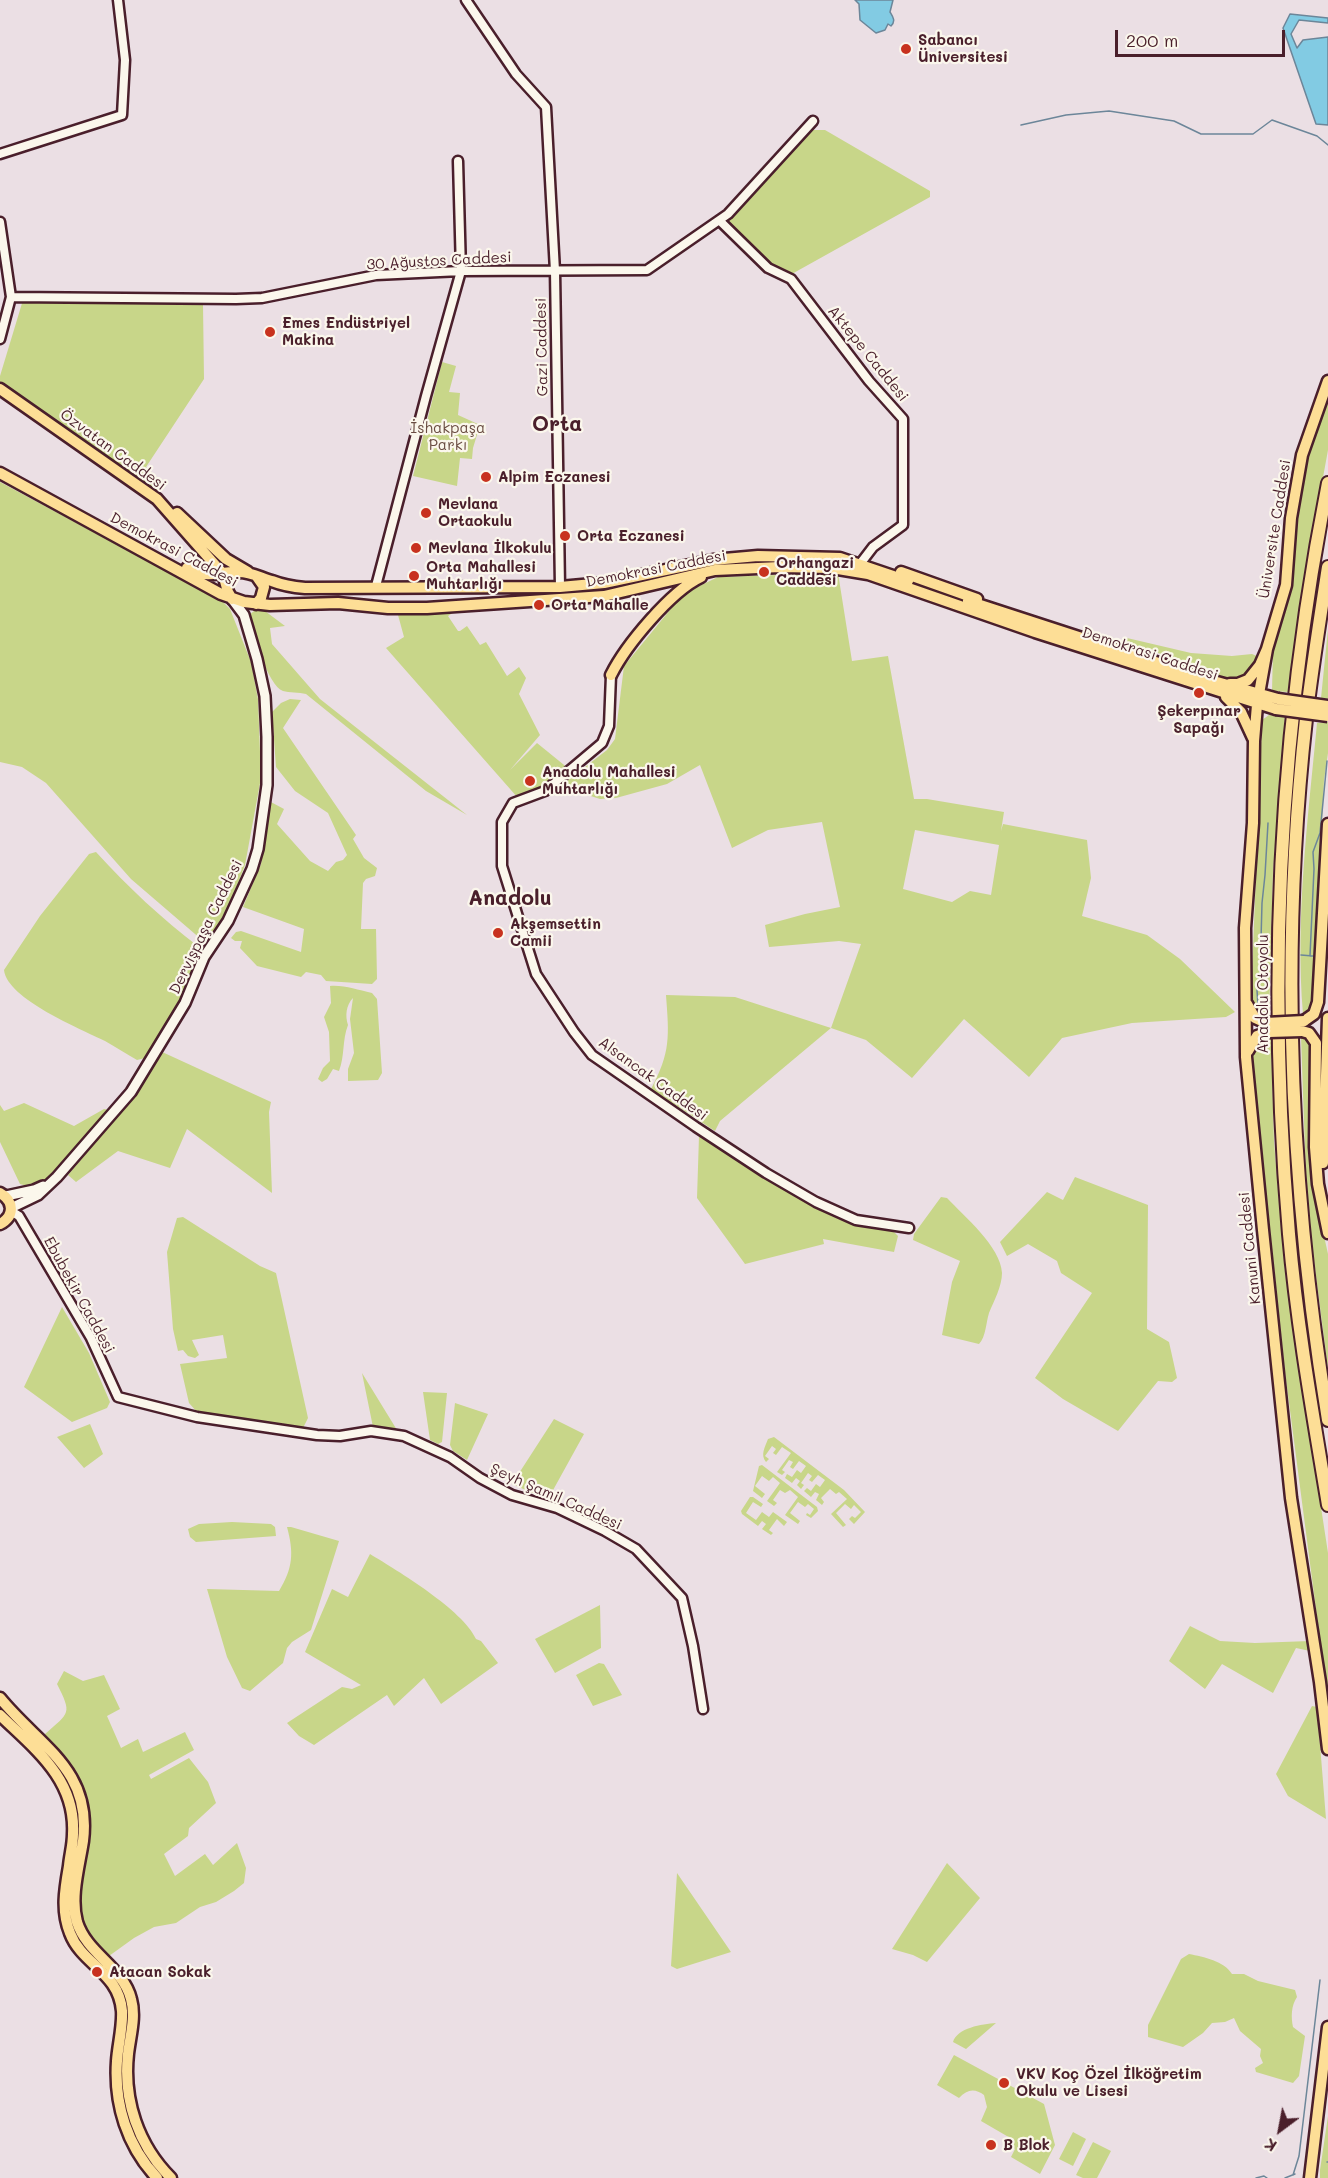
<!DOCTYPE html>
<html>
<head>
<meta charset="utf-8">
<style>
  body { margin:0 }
  #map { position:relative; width:1328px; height:2178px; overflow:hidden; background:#ebdfe4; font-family:Mali,sans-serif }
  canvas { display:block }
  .north { position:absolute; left:1250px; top:2100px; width:60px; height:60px; -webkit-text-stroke:4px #fbf7ec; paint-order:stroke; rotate:212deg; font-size:16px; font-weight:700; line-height:24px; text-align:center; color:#4a1f2b }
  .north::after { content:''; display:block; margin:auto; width:21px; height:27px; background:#4a1f2b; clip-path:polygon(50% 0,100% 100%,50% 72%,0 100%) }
  .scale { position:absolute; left:1115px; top:30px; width:170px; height:27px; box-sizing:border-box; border:3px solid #4a1f2b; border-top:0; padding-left:8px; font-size:18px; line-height:21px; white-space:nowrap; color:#4a1f2b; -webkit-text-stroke:4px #fbf7ec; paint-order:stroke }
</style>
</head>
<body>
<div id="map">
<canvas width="1328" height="2178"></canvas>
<div class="north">K</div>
<div class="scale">200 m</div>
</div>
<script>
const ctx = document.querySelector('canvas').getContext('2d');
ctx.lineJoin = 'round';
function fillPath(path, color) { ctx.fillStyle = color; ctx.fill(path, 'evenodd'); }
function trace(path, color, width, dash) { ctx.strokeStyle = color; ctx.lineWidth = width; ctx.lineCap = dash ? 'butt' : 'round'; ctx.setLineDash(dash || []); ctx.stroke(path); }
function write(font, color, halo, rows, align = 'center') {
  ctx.font = font + ' Mali,sans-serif'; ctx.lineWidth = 4.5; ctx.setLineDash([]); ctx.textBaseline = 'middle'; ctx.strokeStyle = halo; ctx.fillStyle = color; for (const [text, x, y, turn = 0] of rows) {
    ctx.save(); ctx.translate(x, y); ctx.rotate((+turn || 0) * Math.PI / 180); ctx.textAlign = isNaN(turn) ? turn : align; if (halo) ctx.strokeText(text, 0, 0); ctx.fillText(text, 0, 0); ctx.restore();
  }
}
const green = new Path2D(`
  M812 130H825L930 191V197L790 275 769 266 728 224V220Z
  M23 300 203 304 204 379 146 467 162 482 157 491 0 384V376Z
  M442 362 456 366 449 392 460 393 458 415 480 425 473 448 472 459 460 458 457 486 413 476Z
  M1328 390V450L1305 576 1288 692 1272 691 1273 650 1290 571 1303 461Z
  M0 482 222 601 230 609 251 662 258 699 261 778 245 865 230 904 212 936 202 940 131 879 46 783 22 767 0 762Z
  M838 573 852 661 888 656 914 799H927L1004 812 1001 831 1003 824 1087 840 1091 878 1082 916 1147 935 1180 959 1235 1012 1226 1017 1132 1023 1062 1038 1029 1077 964 1019 912 1078 866 1040 831 1028 720 1121 715 1131 651 1089C671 1052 669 1036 666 995L735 997 831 1028 861 944 839 941 769 947 765 925 805 914 840 907 822 822 768 830 732 848 700 765 667 784 616 798 600 799 566 788 563 784 607 750 615 739 624 666 674 605 689 591 718 577ZM915 830 999 845 991 895 970 891 952 902 903 889Z
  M457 610 448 616 458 631H460L467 626 480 645 486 642 507 676 519 667 526 678 519 694 540 735 510 770 537 743 569 769 543 788 518 798 386 648 404 637 398 615Z
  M254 611H265L285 626 270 628 272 644 320 699 467 815 426 791 306 694C299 692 289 693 283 691 268 686 252 631 249 615Z
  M1328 629V699L1321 698Z
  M1127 638 1191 653 1232 656 1252 654 1259 657 1256 665 1243 679H1235L1219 676 1217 671 1125 643Z
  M290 699 301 700 283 728 356 835 353 839 364 858 377 868 375 876 366 879 363 883 361 929H376L377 979 372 984 326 981 321 975 306 972 301 977 257 966 240 948 242 941H235L231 938 236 932 241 931 301 952 304 929 243 907 261 864 269 801 284 809 277 824 310 861 328 871 336 862 343 860 347 855 328 813 295 791 276 767 272 712 281 703Z
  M1269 715 1285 716 1273 871 1269 1018 1257 1015 1251 1000 1262 720Z
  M1328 722V753L1324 780 1314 999 1310 1009 1303 1014C1295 917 1308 819 1317 723Z
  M96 852C128 887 162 919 199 947L200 954 182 1000 145 1058 137 1060C126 1054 116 1047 105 1041 81 1029 7 999 4 970L40 916 89 854Z
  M330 986C345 985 357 990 372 993L377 999 382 1073 378 1080 348 1081V1069L354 1053 350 1019 353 998C346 1005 345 1016 348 1025 342 1040 345 1056 339 1071L333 1069 327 1079 322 1082 318 1079 323 1068 330 1061 329 1032 324 1017 331 1003Z
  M1271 1037 1274 1142 1285 1272 1328 1553V1701L1285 1372 1252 1061C1254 1046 1257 1042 1271 1037Z
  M1301 1037 1307 1040 1312 1047 1308 1150 1318 1209 1328 1254V1369L1307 1206Z
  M160 1051 271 1102 269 1112 272 1193 187 1129 170 1168 118 1151 76 1182 68 1175 135 1095Z
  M24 1103 74 1126 104 1109 109 1110C92 1130 57 1186 30 1186 27 1186 24 1185 20 1184L0 1142V1105L4 1111Z
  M699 1136 814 1205 855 1224 894 1232 898 1236 894 1252 823 1239 824 1244 745 1264 697 1198Z
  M1075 1177 1148 1205 1147 1329 1169 1342 1177 1378 1172 1382 1158 1381 1118 1431 1063 1399 1035 1378 1092 1293 1061 1273 1057 1261 1028 1244 1007 1256 1000 1242 1047 1192 1063 1200Z
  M941 1197 947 1198C964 1216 1001 1247 1002 1273 1002 1286 994 1301 989 1313 986 1322 986 1337 979 1344L942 1335 952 1282 960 1261 913 1240 914 1234Z
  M183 1217 260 1266 276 1273 308 1418 303 1428 197 1412 189 1403 180 1364 227 1358 223 1335 192 1340 199 1355 195 1358 188 1356 183 1350 178 1351 173 1329 167 1252 177 1218Z
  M62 1307 89 1353 110 1402 107 1408 72 1422 24 1387Z
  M362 1373 397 1430 373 1427Z
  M423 1392 447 1393 442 1442 438 1444 430 1440Z
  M455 1403 488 1414 467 1460 453 1451 450 1445Z
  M554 1419 584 1434 552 1492 553 1502 512 1484Z
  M90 1424 103 1454 84 1468 57 1437Z
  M774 1437 844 1490 865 1512 854 1524 849 1519 852 1516 855 1518 861 1512 854 1505 851 1509 845 1504 836 1513 846 1525 843 1527 831 1514 847 1499 839 1492 836 1494 830 1489 821 1498 824 1502 822 1505 816 1500 819 1494 815 1492 811 1497 804 1491 807 1488 811 1491 816 1484 820 1487 825 1480 818 1475 812 1482 809 1480 812 1476 808 1473 801 1483 804 1485 801 1489 797 1485 800 1481 796 1478 792 1483 785 1478 787 1474 792 1477 797 1470 801 1473 806 1466 799 1461 793 1469 790 1467 793 1462 789 1460 782 1470 785 1472 782 1475 777 1472 791 1453 782 1447 776 1455 773 1453 776 1449 772 1446 765 1456 769 1459 766 1462C760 1455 765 1447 768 1439Z
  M762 1465 817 1507 818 1511 811 1518 806 1515 807 1513 810 1515 814 1509 808 1504 805 1507 798 1502 790 1513 800 1521 798 1524 785 1515 798 1497 790 1490 785 1493 780 1490 773 1500 777 1503 774 1506 767 1501 780 1483 773 1477 769 1481 762 1476 755 1486 765 1494 762 1498 753 1491 759 1466Z
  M750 1497H753L763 1504 761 1507 753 1502 746 1513 756 1520 762 1512 769 1517 773 1512 787 1522 784 1526 777 1519 769 1530 773 1533 771 1535 762 1529 766 1524 762 1521 758 1526 742 1514 741 1511Z
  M232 1522 271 1524 275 1527 276 1536 196 1542 190 1537 188 1529 199 1524Z
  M287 1527H291L339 1541 311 1630 292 1642 287 1648 283 1663 250 1691 242 1688 227 1657 207 1589 279 1591C293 1568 294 1553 287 1527Z
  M370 1554C398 1571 463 1610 476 1639L481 1641 498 1663 441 1704 424 1678 394 1706 387 1695 314 1745 299 1736 287 1723 342 1687 352 1689 361 1685 305 1652 332 1589 348 1597Z
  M600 1605 601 1648 555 1673 535 1639Z
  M1190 1626 1220 1641 1255 1643 1310 1641V1651L1296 1648 1273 1693 1222 1664 1205 1689 1169 1661Z
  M599 1663 604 1664 622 1695 593 1706 576 1675Z
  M64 1671 83 1681 104 1675 120 1709 107 1716 121 1748 138 1739 143 1752 185 1732 194 1750 149 1775 151 1779 189 1758 208 1782 216 1803 189 1828 188 1836 164 1854 175 1876 205 1854 213 1865 237 1843 246 1868 244 1883 234 1891 216 1902 200 1907 176 1923 154 1927 134 1938 109 1956 106 1955C99 1948 89 1940 84 1931 74 1911 81 1888 84 1868 94 1813 83 1777 45 1737V1734C70 1712 72 1714 57 1684Z
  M1312 1706 1317 1707 1326 1819 1288 1796 1276 1774Z
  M947 1863 980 1898 927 1962 913 1955 892 1949Z
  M677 1873 731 1952 677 1969 671 1966Z
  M1189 1954C1204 1957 1224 1961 1232 1974H1244L1258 1981 1295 1990 1297 1997C1291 2006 1291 2017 1293 2027L1305 2036 1299 2076 1293 2083 1256 2072 1255 2068 1263 2063 1260 2056 1261 2049 1240 2031 1234 2018 1225 2022 1212 2023 1203 2033 1183 2047 1148 2037V2025L1181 1959Z
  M996 2023 966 2049 953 2042C957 2028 982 2024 996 2023Z
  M954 2055 1044 2104 1055 2145 1040 2174 1011 2157 1015 2149 1009 2145 1012 2139 981 2121 987 2107 984 2095C975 2088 967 2089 959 2098L937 2085Z
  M1328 2116V2178H1320V2170Z
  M1073 2132 1086 2139 1073 2166 1059 2159Z
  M1093 2142 1111 2151 1097 2178H1083L1076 2175Z`);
const water = new Path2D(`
  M855 0H893L890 12C893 17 896 21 891 26L888 24 885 30 876 33 860 20 859 4Z
  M1290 14 1328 18V23L1299 20 1291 34 1297 48 1303 40 1328 37V125L1316 124 1283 28Z`);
const stream = new Path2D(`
  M1021 125 1066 115 1109 111 1174 121 1201 134H1253L1272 120 1317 136 1328 145
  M1301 955 1313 956
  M1310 956 1314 869 1313 852 1320 833 1327 761
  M1258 1006 1257 990 1263 958 1261 940 1262 903 1265 875 1268 823
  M1327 2162H1328
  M1293 2175 1299 2156 1320 1980
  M1256 2178 1264 2176 1267 2178
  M1285 2178 1295 2174`);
const tertiary = new Path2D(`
  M466 0 516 74 546 107 555 271 560 587
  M0 154 122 115 125 60 118 0
  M720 221 768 268 791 279 869 381 903 419V525L873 547 860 564
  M0 222 11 297 0 339
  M11 297 236 299 262 298 376 275 461 271 647 270 728 214 813 121
  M376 586 426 396 461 271 458 161
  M611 675 609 726 602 743 545 791 513 803 502 822V866L536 974 574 1032 592 1055 696 1127 766 1173 816 1202 856 1220 909 1228
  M11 1211 19 1216 91 1338 118 1397 197 1417 317 1435 340 1436 371 1431 404 1436 450 1457 480 1478 512 1495 557 1508 605 1531 636 1549 682 1598 693 1646 703 1709`);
const secondary = new Path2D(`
  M6 1196 34 1190 43 1186
  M11 1208 38 1195 57 1177 131 1092 185 1003 204 957 228 921 252 869 258 849 267 785V737L265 696 257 659 244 615 232 599`);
const primary = new Path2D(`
  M0 389 157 499 223 574 228 592 232 599
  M0 473 221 594 244 602 270 605 338 603 388 608H427L604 596 715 570 780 567 832 568 868 574 1035 632 1276 709
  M177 513 226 559 248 572
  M187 568C208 580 218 571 239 572 251 572 261 578 272 581 282 585 293 587 305 588L560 587 604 583 713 560 758 556 840 558 908 581
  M901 572 977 599
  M968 601 1217 682 1278 699
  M256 604 261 598 264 587 257 577
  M1267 649 1257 705 1254 741 1253 823 1245 928 1246 1057 1263 1230 1291 1498 1320 1682 1328 1749
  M611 675C626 645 671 591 701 577
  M1230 684H1238L1248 680 1260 665 1267 649 1286 585 1291 518 1302 455 1328 381
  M1226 697 1241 712 1253 738
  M1247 1004 1255 1018 1266 1023
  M1304 1021 1314 1014 1318 1002 1328 824
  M1302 1031 1309 1033 1316 1043 1315 1147 1318 1184 1328 1233
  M1248 1051 1257 1036 1269 1032
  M1323 1163 1328 1018
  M0 1193C14 1201 15 1216 0 1224
  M0 1698C39 1746 92 1769 83 1841 79 1867 70 1897 77 1922 87 1954 123 1967 131 1999 136 2017 130 2036 128 2054 123 2100 138 2145 171 2178
  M0 1715C35 1749 76 1779 73 1834 73 1845 70 1855 69 1866 65 1889 61 1911 70 1933 82 1965 119 1972 122 2011 123 2027 118 2045 117 2061 114 2104 127 2146 157 2178
  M1310 2178 1328 2027`);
const motorway = new Path2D(`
  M1328 483C1279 730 1267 982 1289 1234 1297 1325 1313 1415 1328 1505
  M1328 567C1320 618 1312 668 1306 719 1280 952 1290 1189 1328 1420`);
const primaryBridge = new Path2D(`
  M1278 699 1328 706
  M1276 709 1328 716
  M1266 1023 1304 1021
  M1269 1032 1302 1031`);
const markers = [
  [906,49,6,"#c8321e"],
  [270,332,6,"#c8321e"],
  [486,477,6,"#c8321e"],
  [426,513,6,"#c8321e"],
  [565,536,6,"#c8321e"],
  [416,548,6,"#c8321e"],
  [764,572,6,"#c8321e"],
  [414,576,6,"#c8321e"],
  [539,605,6,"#c8321e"],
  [1199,693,6,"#c8321e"],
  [530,781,6,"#c8321e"],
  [498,933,6,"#c8321e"],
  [97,1972,6,"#c8321e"],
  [1004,2083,6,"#c8321e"],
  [991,2145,6,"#c8321e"]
];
const poiNames = [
  ["Sabancı",918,40],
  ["Üniversitesi",918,57],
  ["Emes Endüstriyel",282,323],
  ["Makina",282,340],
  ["Alpim Eczanesi",498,477],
  ["Mevlana",438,504],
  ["Ortaokulu",438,521],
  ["Orta Eczanesi",577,536],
  ["Mevlana İlkokulu",428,548],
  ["Orhangazi",776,563],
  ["Caddesi",776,580],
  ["Orta Mahallesi",426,567],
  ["Muhtarlığı",426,584],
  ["Orta Mahalle",551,605],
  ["Şekerpınar",1199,711,"center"],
  ["Sapağı",1199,728,"center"],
  ["Anadolu Mahallesi",542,772],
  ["Muhtarlığı",542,789],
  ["Akşemsettin",510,924],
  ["Camii",510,941],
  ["Atacan Sokak",109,1972],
  ["VKV Koç Özel İlköğretim",1016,2074],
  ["Okulu ve Lisesi",1016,2091],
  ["B Blok",1003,2145]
];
const streetNames = [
  ["30 Ağustos Caddesi",439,261,-3],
  ["Gazi Caddesi",542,347,-91],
  ["Aktepe Caddesi",868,354,51],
  ["Özvatan Caddesi",113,450,36],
  ["Üniversite Caddesi",1275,529,-81],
  ["Demokrasi Caddesi",174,550,28],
  ["Demokrasi Caddesi",656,569,-11],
  ["Demokrasi Caddesi",1150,654,18],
  ["Dervişpaşa Caddesi",206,927,-64],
  ["Anadolu Otoyolu",1263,994,-90],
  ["Alsancak Caddesi",653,1079,36],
  ["Kanuni Caddesi",1250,1248,-96],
  ["Ebubekir Caddesi",79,1295,61],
  ["Şeyh Şamil Caddesi",556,1497,24]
];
const parkNames = [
  ["İshakpaşa",448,428],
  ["Parkı",448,445]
];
const districtNames = [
  ["Orta",557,425],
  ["Anadolu",510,899]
];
fillPath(green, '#c8d689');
fillPath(water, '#82cbe3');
trace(water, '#6c8699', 1.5);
trace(stream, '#6c8699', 1.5);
trace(tertiary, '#4a1f2b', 13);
trace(secondary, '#4a1f2b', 14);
trace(primary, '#4a1f2b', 15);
trace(motorway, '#4a1f2b', 16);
trace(tertiary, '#fbf7ec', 8);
trace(secondary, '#fbf7ec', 9);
trace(primary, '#fdde96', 10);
trace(motorway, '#fdde96', 12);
trace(primaryBridge, '#4a1f2b', 15, []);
trace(primaryBridge, '#fdde96', 10);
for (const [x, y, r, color] of markers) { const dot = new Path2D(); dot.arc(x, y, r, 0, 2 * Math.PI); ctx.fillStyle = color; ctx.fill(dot); trace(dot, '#fbf7ec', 2); }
write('bold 15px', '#4a1f2b', '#fbf7ec', poiNames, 'left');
write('15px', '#4a1f2b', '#fbf7ec', streetNames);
write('15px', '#6a4d42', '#fbf7ec', parkNames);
write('bold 21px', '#4a1f2b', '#fbf7ec', districtNames);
</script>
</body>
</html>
